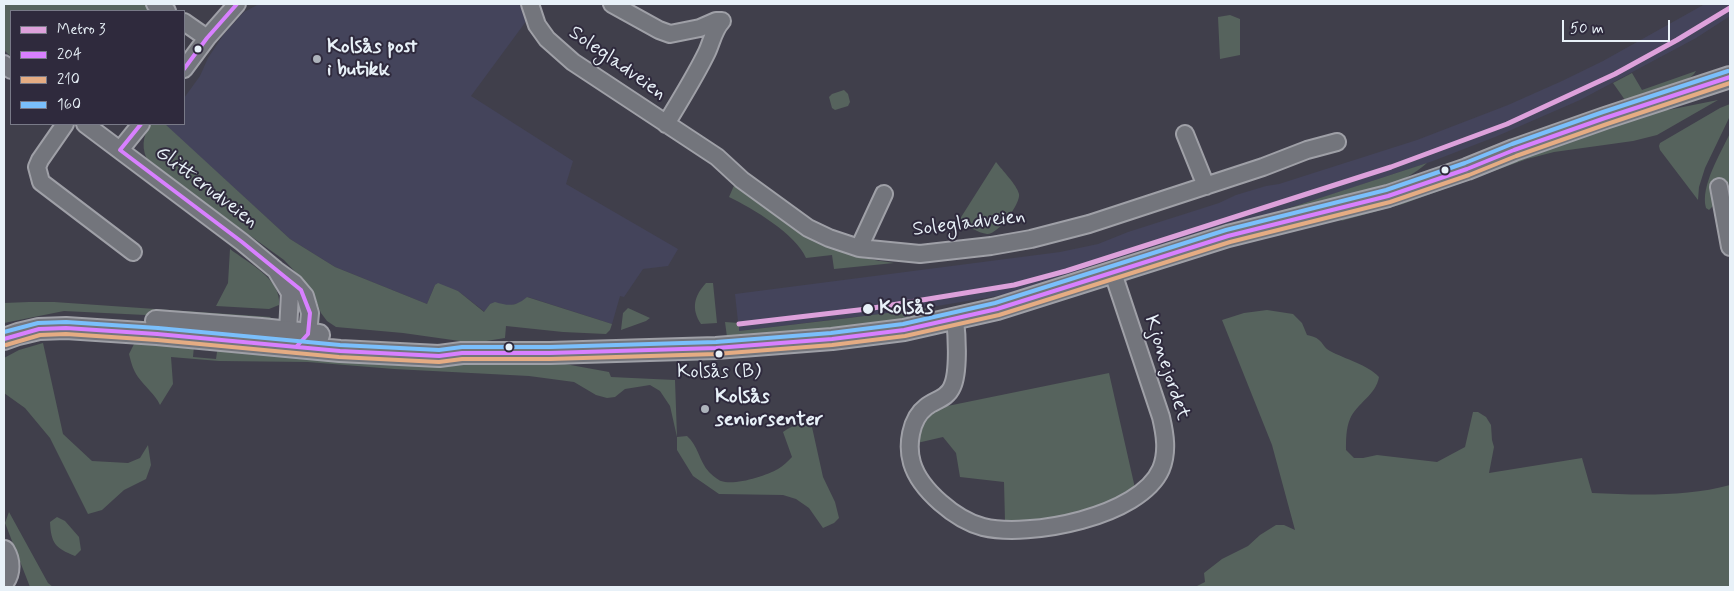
<!DOCTYPE html>
<html>
<head>
<meta charset="utf-8">
<style>
  body { margin:0 }
  #map { position:relative; width:1734px; height:591px; overflow:hidden; background:#403f4b; font-family:Mynerve,sans-serif }
  canvas { display:block }
  .frame { position:absolute; inset:0; border:5px solid #e8f1f8; pointer-events:none }
  .legend { position:absolute; left:10px; top:10px; width:175px; height:115px; box-sizing:border-box; background:#2f2a3d; border:1px solid #797a88; margin:0; padding:6px 9px; list-style:none; font-size:15px; color:#e8f1f8 }
  .legend li { display:flex; align-items:center; gap:10px; height:25px }
  .legend b { width:25px; border:1px solid #797a88 }
  .scale { position:absolute; left:1562px; top:20px; width:108px; height:22px; box-sizing:border-box; border:2px solid #e8f1f8; border-top:0; padding-left:6px; font-size:15px; line-height:18px; white-space:nowrap; color:#e8f1f8; -webkit-text-stroke:4px #2f2a3d; paint-order:stroke }
</style>
</head>
<body>
<div id="map">
<canvas width="1734" height="591"></canvas>
<div class="frame"></div>
<ul class="legend">
<li><b style="height:6px;background:#dda1db"></b>Metro 3</li>
<li><b style="height:6px;background:#d880ff"></b>204</li>
<li><b style="height:6px;background:#e5ac83"></b>210</li>
<li><b style="height:6px;background:#7abffc"></b>160</li>
</ul>
<div class="scale">50 m</div>
</div>
<script>
const ctx = document.querySelector('canvas').getContext('2d');
ctx.lineJoin = 'round';
function fillPath(path, color) { ctx.fillStyle = color; ctx.fill(path, 'evenodd'); }
function trace(path, color, width, dash) { ctx.strokeStyle = color; ctx.lineWidth = width; ctx.lineCap = dash ? 'butt' : 'round'; ctx.setLineDash(dash || []); ctx.stroke(path); }
function write(font, color, halo, rows, align = 'center') {
  ctx.font = font + ' Mynerve,sans-serif'; ctx.lineWidth = 4; ctx.setLineDash([]); ctx.textBaseline = 'middle'; ctx.strokeStyle = halo; ctx.fillStyle = color; for (const [text, x, y, turn = 0] of rows) {
    ctx.save(); ctx.translate(x, y); ctx.rotate((+turn || 0) * Math.PI / 180); ctx.textAlign = isNaN(turn) ? turn : align; if (halo) ctx.strokeText(text, 0, 0); ctx.fillText(text, 0, 0); ctx.restore();
  }
}
const built = new Path2D(`
  M259 4H519L527 20 471 96 573 161 566 184 678 249 668 266 643 269 624 297 620 296 612 324 528 297 520 303 508 306 490 304 485 312 458 291 435 285 427 304 335 267 290 239 164 124H184V98L200 76 208 58 224 34 244 12Z
  M1705 4H1730V16L1696 38 1580 100 1495 137 1433 161 1333 194 1015 293 913 310 739 331 735 294 1060 252 1098 244 1128 232 1219 203 1236 195 1266 186 1279 184 1417 140 1508 105 1562 81 1603 61Z`);
const green = new Path2D(`
  M4 4H145L157 11H11V57L4 50Z
  M1230 15 1240 19V55L1220 59 1218 17Z
  M1696 71C1689 86 1641 95 1625 100L1613 83 1632 73 1642 90Z
  M844 90 848 94 850 102 848 106 835 110 832 108 829 97 832 94Z
  M1718 100 1657 135 1633 141 1554 152 1527 159 1403 204 1341 221 1346 216 1530 152 1666 107 1668 110Z
  M1730 104V116L1705 168 1699 187 1698 200 1660 150 1659 146 1660 143 1720 108Z
  M151 124H165L290 239 335 267 427 304 435 285 438 283 458 291 484 312 490 304 495 302C509 306 515 307 527 297L612 324 610 330 606 334 563 332 506 326 505 338 474 343 403 333 336 327 327 321 321 313 316 300 305 282 284 260 149 163C141 150 142 136 151 124Z
  M1730 133V193L1728 182 1712 187 1714 205 1709 210 1706 208C1700 186 1721 153 1730 133Z
  M996 162C1002 170 1017 185 1019 194 1021 203 998 235 987 234 978 233 967 225 958 222Z
  M1427 163C1403 184 1377 190 1347 198 1321 205 1294 210 1268 215Z
  M736 181C766 205 797 235 834 249 853 257 873 260 894 263L834 269 832 255 806 258C796 234 752 208 729 197Z
  M230 249C248 263 282 279 279 305L269 309 216 306 228 283Z
  M706 283H713L717 323 701 324C691 309 694 296 706 283Z
  M29 302H54L271 317 267 321 64 311 4 323V303Z
  M628 308 650 318 646 321 621 330 623 313Z
  M926 308 927 317 836 330 727 337 725 322 739 323V331L849 318Z
  M1267 310 1293 314 1302 323 1307 335C1311 336 1316 337 1319 340 1323 343 1324 348 1330 351 1345 359 1368 365 1379 377 1376 395 1357 403 1350 419 1346 428 1346 440 1346 450L1354 458H1363L1377 455 1437 462 1465 447 1473 412H1478L1486 417 1491 425 1492 440 1494 447 1489 473 1582 458 1592 493C1637 495 1686 497 1730 485V587H1195L1205 582 1204 573 1222 559 1248 546 1260 535 1276 525H1284L1295 530 1272 445 1222 320 1244 313Z
  M145 341 194 346 193 357 216 359 218 345 565 364 609 372 611 377 675 380 677 437 687 436C698 445 699 461 709 472 712 475 718 480 721 481 734 486 766 476 778 469 783 466 788 461 792 457L783 432C792 425 801 423 812 427L823 477 835 502 839 518 834 523 823 528 809 508 796 499 783 495 719 494 693 476 677 450V437L670 406 660 391 650 385 625 389 615 397 607 398 596 395 574 382 529 376 394 369 308 362 219 361 171 357 173 384 160 405C155 394 145 387 138 377 133 370 131 362 129 354L134 344Z
  M43 343 63 434 92 461 128 463 140 458 148 445 151 465 146 479 124 490 102 510 88 514 50 438 25 408 4 393V358L19 350Z
  M1109 373 1135 488C1121 498 1105 509 1087 514 1061 521 1032 520 1005 521L1004 482 960 477 956 453 943 437 917 443 923 411Z
  M9 512 48 583 53 587H30L5 523Z
  M57 517 65 521 79 537 81 550 75 556C55 548 51 543 50 522Z`);
const minor = new Path2D(`
  M155 4 167 11
  M530 4 537 25 547 39 573 62 717 157 742 180 808 228 829 238 859 248 920 254 991 246 1031 239 1089 224 1263 167 1307 150 1337 142
  M612 4 659 30 670 34 700 28 716 21H722
  M184 22 207 38
  M4 64 11 70
  M184 69 207 38 237 4
  M65 124 40 160 37 167 41 182 133 252
  M85 124 242 242 276 270 294 283 305 296 310 313 308 334 297 346 288 331 290 293 276 270
  M666 124C680 100 695 77 707 52 712 41 714 29 722 21
  M1185 134 1206 186
  M120 150 141 124
  M1719 187 1730 247
  M859 248 884 194
  M955 320C957 335 959 373 952 387 947 399 934 400 926 407 910 419 907 446 912 463 920 490 956 520 983 527 1029 538 1140 517 1161 469 1168 452 1165 434 1161 417L1113 273`);
const major = new Path2D(`
  M156 321 261 329 319 335
  M4 339 18 334 39 329 66 328 157 334 340 351 439 356 462 353H550L716 348 832 339 904 330 997 309 1228 236 1388 196 1467 169 1514 150 1605 118 1730 77
  M4 551C10 561 10 572 4 581`);
const bus1 = new Path2D(`
  M184 69 207 38 237 4
  M141 124 120 150 242 242 301 290 310 313 308 334 297 346
  M4 339 39 329 66 328 157 334 340 351 439 356 462 353H550L716 348 832 339 904 330 997 309 1228 236 1388 196 1467 169 1514 150 1605 118 1730 77`);
const bus2 = new Path2D(`
  M6 345 40 335 66 334 157 340 339 357 439 362 462 359H550L716 354 832 345 905 336 999 315 1230 242 1390 202 1469 175 1516 156 1607 124 1730 83`);
const bus3 = new Path2D(`
  M4 332 38 323 66 322 158 328 340 345 439 350 462 347H550L716 342 831 333 903 324 995 303 1226 230 1386 190 1465 163 1512 144 1603 112 1728 71`);
const metro1 = new Path2D(`
  M739 324 867 309 1014 285 1066 271 1391 167 1507 124 1615 74 1677 40 1730 8`);
const markers = [
  [198,49,4.5,"#e8f1f8"],
  [317,59,5,"#adb3bb"],
  [1445,170,4.5,"#e8f1f8"],
  [868,309,6,"#e8f1f8"],
  [509,347,4.5,"#e8f1f8"],
  [719,354,4.5,"#e8f1f8"],
  [705,409,5,"#adb3bb"]
];
const busNames = [
  ["Kolsås (B)",719,373]
];
const poiNames = [
  ["Kolsås post",327,48],
  ["i butikk",327,71],
  ["Kolsås",715,398],
  ["seniorsenter",715,421]
];
const streetNames = [
  ["Solegladveien",617,64,35],
  ["Glitterudveien",206,188,37],
  ["Solegladveien",969,224,-7],
  ["Kjonejordet",1166,368,72]
];
const stopNames = [
  ["Kolsås",879,309]
];
fillPath(built, '#44445b');
fillPath(green, '#56635d');
trace(minor, '#9fa0a7', 20);
trace(major, '#9fa0a7', 24);
trace(minor, '#73757c', 16);
trace(major, '#73757c', 20);
trace(bus1, '#d880ff', 4);
trace(bus2, '#e5ac83', 4);
trace(bus3, '#7abffc', 4);
trace(metro1, '#dda1db', 5);
for (const [x, y, r, color] of markers) { const dot = new Path2D(); dot.arc(x, y, r, 0, 2 * Math.PI); ctx.fillStyle = color; ctx.fill(dot); trace(dot, '#2f2a3d', 2); }
write('19px', '#e8f1f8', '#2f2a3d', busNames);
write('bold 20px', '#e8f1f8', '#2f2a3d', poiNames, 'left');
write('20px', '#e8f1f8', '#2f2a3d', streetNames);
write('bold 20px', '#e8f1f8', '#2f2a3d', stopNames, 'left');
</script>
</body>
</html>
